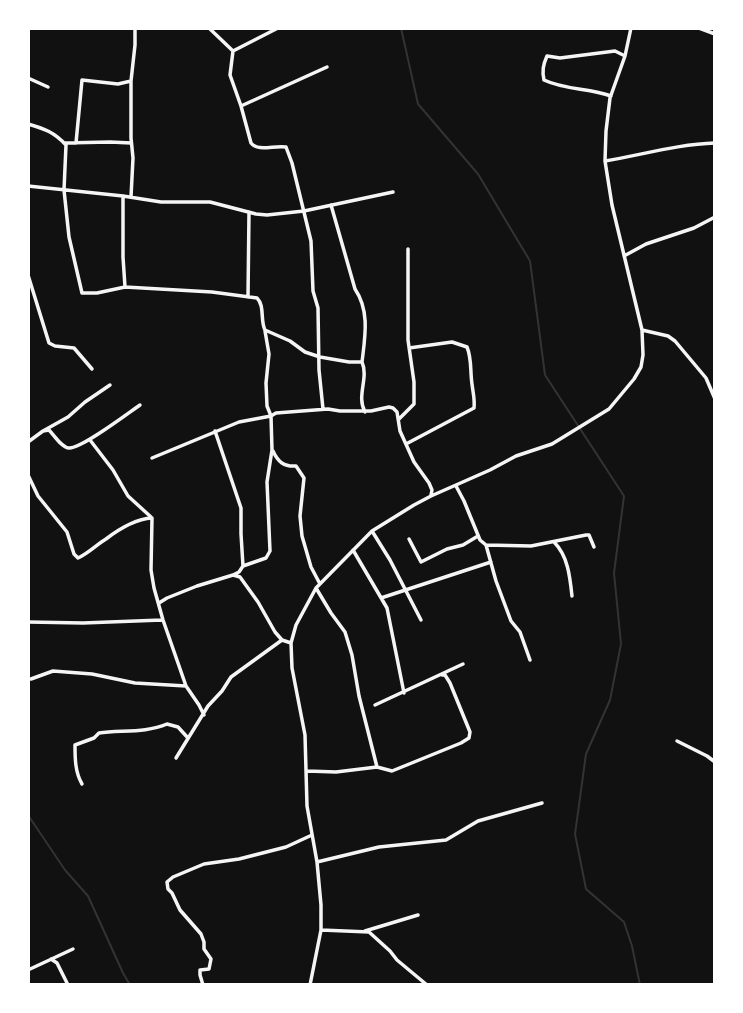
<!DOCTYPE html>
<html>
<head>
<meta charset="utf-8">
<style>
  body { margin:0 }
  #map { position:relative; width:743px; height:1013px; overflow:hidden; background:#111; font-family:Mulish,sans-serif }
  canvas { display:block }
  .frame { position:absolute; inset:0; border:30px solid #fff; pointer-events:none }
</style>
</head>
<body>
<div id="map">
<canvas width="743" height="1013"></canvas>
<div class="frame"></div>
</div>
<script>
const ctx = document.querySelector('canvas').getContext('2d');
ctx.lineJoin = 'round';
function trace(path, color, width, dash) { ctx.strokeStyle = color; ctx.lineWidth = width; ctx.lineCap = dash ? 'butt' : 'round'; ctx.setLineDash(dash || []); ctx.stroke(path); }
const stream = new Path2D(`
  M401 28 418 104 478 174 530 261 545 375 624 496 614 573 621 644 610 700 586 754 575 834 586 889 624 922 632 946 640 985
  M28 815 65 870 88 896 123 973 130 985`);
const minor = new Path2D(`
  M209 28 233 51 230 75 241 106 251 143C258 152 274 145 286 147L292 163 311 241 313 291 318 308 319 370 323 409
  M699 28 715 34
  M233 51 278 28
  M28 78 48 87
  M131 81V138L133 158 131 197
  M611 96C589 88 565 90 544 80 542 71 543 65 547 56L560 58 615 51 625 56
  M241 106 327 67
  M28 124C45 129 54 132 66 145L64 190 69 237 82 293H97L125 287 212 292 257 298C265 306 260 320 265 330L290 341 305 352 320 357 349 362H362C369 378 356 396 365 412
  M64 143 110 142 131 143
  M76 143 82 80 118 84 131 81 135 45V28
  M605 161C641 155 679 144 715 143
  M28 186 123 196 161 202H210L256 214 267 215 304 211 393 192
  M123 196V257L125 287
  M331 205 355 289C370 311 365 337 362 362
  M624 256 646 244 694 228 715 217
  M28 275 49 343 55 346 74 348 92 369
  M248 297 249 212
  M642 330 668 336 675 341 706 378 715 399
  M399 419 414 404V382L408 340V249
  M43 431 49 430C54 435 62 448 69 448 81 449 127 414 140 405
  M215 431 241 508V534L243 566
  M90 440 113 470 128 496 151 517
  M28 442 43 431 68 417 85 402 110 385
  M406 444 474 408C475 399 473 393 472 384 470 371 472 359 467 347L452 342 409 348
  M273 451C278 462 284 467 296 466L304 478 300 516 302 536 311 567 320 584
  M152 458 239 422 271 416 276 413 328 409 340 411H371L389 407 393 408 397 412 400 431 414 462 429 483 432 490 431 495
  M28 475 38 496 67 532 74 554 78 558C89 553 96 545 106 539 119 529 136 519 152 518
  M456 486 464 501 480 540 486 545 531 546 586 535H589L594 547
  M152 518 151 570 154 588 163 620 186 686 199 705 204 715
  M372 531 390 560 421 620
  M409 539 421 562 447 549 463 545 478 536
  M554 542C568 556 570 577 572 596
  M486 545 496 581 511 621 520 632 530 660
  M353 550 387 608 404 693
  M233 575 239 572 243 566 266 558 270 551 267 482 272 450 271 416 267 406 266 383 269 354 265 331
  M316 588 331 613 345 632 352 655 359 696 377 767
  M381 598 491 562
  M159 603 167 598 197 586 233 575 240 577 258 602 275 632 282 640 291 643
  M28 622 83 623 162 620
  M31 679 53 671 92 674 135 683 186 686
  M375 705 463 664
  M677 741 707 756 715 762
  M176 758 208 706 222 691 231 677 282 640
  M307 771 336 772 377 767 392 771 461 743 469 738 470 732 450 683 445 675H442
  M82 784C75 772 75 758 75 745L94 738 99 733C122 730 146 733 167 724L178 727 188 738
  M317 862 379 847 446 840 478 821 542 803
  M321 930 369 932 390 951 397 960 427 985
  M365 931 418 915
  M51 959 57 963 68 985
  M28 970 73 949
  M203 985 200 975V970L209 969 211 959 204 949V942L201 934 180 910 172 893 168 889 167 882 173 877 204 864 239 859 286 847 312 835
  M310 985 321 930V905L317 862 307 806 305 735 292 668 291 643 296 625 316 588 372 531 414 505 431 496 490 470 516 456 552 444 609 409 634 379 641 367 643 355 642 330 612 205 605 161 606 131 610 98 625 56 631 28`);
trace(stream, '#333', 2);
trace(minor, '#f5f5f5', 3.5);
</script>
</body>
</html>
